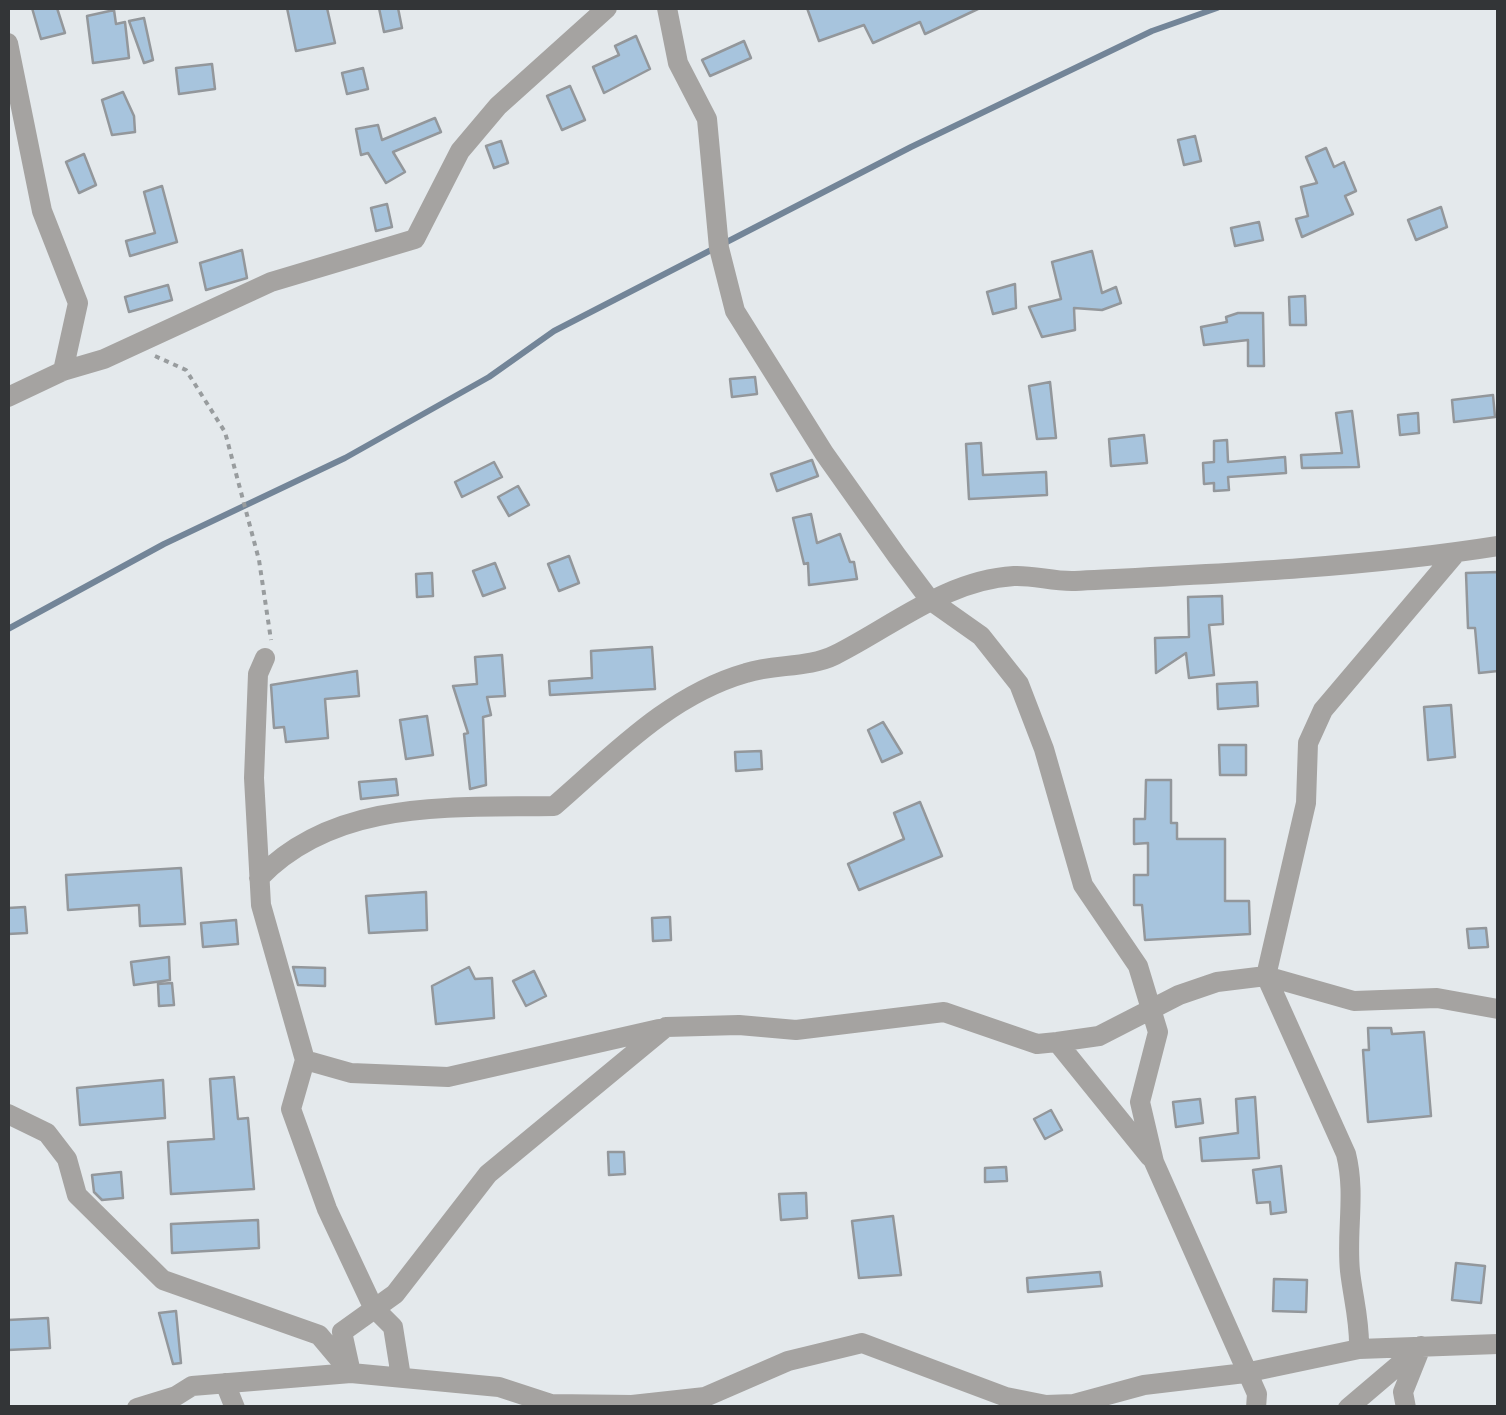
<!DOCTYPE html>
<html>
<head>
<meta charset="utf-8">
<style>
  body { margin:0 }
  #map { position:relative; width:1506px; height:1415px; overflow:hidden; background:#e4e9ec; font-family:"Nunito Sans",sans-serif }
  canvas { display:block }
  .frame { position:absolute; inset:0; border:10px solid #333537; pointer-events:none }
</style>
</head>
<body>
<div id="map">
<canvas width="1506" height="1415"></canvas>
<div class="frame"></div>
</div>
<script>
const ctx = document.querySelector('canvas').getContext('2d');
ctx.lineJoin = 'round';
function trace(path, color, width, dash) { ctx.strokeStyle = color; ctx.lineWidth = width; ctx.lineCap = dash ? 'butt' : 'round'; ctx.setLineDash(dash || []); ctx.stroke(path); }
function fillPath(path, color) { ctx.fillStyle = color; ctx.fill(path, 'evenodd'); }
const stream = new Path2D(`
  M8 629 164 544 345 458 489 377 554 331 911 147 1152 31 1217 8`);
const building = new Path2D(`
  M32 8H57L65 33 41 39Z
  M287 8H327L335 43 296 51Z
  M379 8H398L402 28 384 32Z
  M807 8H980L925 34 920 22 873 43 864 25 819 41Z
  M114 10 116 24 125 22 129 58 93 63 87 16Z
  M144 18 153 60 144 63 129 21Z
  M636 36 650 69 604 93 593 67 619 55 615 46Z
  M744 41 751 58 710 76 702 60Z
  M212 64 215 89 179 94 176 68Z
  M363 68 368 89 347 94 342 73Z
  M570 86 585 120 562 130 547 96Z
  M123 92 134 116 135 132 112 135 102 100Z
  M435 118 441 132 393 152 405 172 386 183 368 153 361 155 356 129 378 125 382 140Z
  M1195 136 1201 161 1184 165 1178 140Z
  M501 141 508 163 494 168 486 146Z
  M1326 148 1334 167 1344 162 1356 191 1345 196 1353 214 1302 237 1296 219 1308 216 1301 187 1317 183 1306 157Z
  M84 154 96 185 79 193 66 162Z
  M162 186 177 242 130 256 126 241 155 233 144 192Z
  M387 204 392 227 376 231 371 208Z
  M1441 207 1447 227 1416 240 1408 220Z
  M1259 222 1263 240 1235 246 1231 228Z
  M242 250 247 278 206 290 200 263Z
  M1092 251 1102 293 1116 287 1121 303 1102 310 1074 308 1075 330 1042 337 1029 307 1061 299 1052 262Z
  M1015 284 1016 308 993 314 987 292Z
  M168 285 172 300 129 312 125 297Z
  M1305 296 1306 325H1290L1289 297Z
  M1238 313H1263L1264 366H1248V340L1204 345 1201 327 1227 322 1226 317Z
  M755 377 757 394 732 397 730 379Z
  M1050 382 1056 438 1037 439 1029 386Z
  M1493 395 1495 417 1454 422 1452 400Z
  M1352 411 1359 467 1302 468 1301 455 1342 453 1336 413Z
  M1418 413 1419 433 1400 435 1398 415Z
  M1144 435 1147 463 1111 466 1109 439Z
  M1227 440 1228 462 1285 457 1286 473 1228 477 1229 490 1214 491V483L1204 484 1203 463 1214 462V441Z
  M981 443 983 475 1046 472 1047 495 969 499 966 444Z
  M812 460 818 476 777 491 771 474Z
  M494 462 502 477 462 497 455 482Z
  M518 486 529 505 509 516 498 497Z
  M811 514 817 543 840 534 850 562H854L857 579 809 585 808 563 804 564 793 518Z
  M569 556 579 583 559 591 548 564Z
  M495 563 505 588 483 596 473 571Z
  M1498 572V671L1479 673 1475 628H1468L1466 573Z
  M432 573 433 596 417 597 416 574Z
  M1222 596 1223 624 1209 625 1214 675 1189 678 1186 653 1156 673 1155 638 1189 637 1188 597Z
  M652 647 655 689 550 695 549 681 592 678 591 651Z
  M502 655 505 696 487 697 491 715 483 717 486 785 470 789 464 734 468 733 453 686 477 684 475 657Z
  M357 671 359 696 325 699 328 738 286 742 284 727 274 728 271 685Z
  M1257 682 1258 706 1218 709 1217 684Z
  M1451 705 1455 757 1428 760 1424 707Z
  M427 716 433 755 406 759 400 720Z
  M883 722 902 753 882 762 868 730Z
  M1219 745H1246V775H1220Z
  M761 751 762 769 736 771 735 752Z
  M396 779 398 795 361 799 359 782Z
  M1146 780H1171V823H1177V839H1225V901H1249L1250 934 1145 940 1142 905H1134V875H1148V843L1134 844V819H1145Z
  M920 802 942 856 859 890 848 864 904 839 894 813Z
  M181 868 185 924 140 926 139 905 68 910 66 875Z
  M426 892 427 930 369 933 366 896Z
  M25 907 27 933 8 934V908Z
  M670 917 671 940 653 941 652 918Z
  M236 920 238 944 203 947 201 923Z
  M1486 928 1488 947 1469 948 1467 929Z
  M169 957 170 980 134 985 131 962Z
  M293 967 325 968V986L298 985Z
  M469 967 475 979 492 978 494 1018 436 1024 432 986Z
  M534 971 546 996 526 1006 513 981Z
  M172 983 174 1005 159 1006 158 984Z
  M1368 1028H1391L1392 1034 1424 1032 1431 1116 1368 1122 1363 1050H1369Z
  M234 1077 238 1119 248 1118 254 1189 171 1194 168 1142 214 1139 210 1079Z
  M163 1080 165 1118 80 1125 77 1088Z
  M1255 1097 1259 1158 1202 1161 1200 1138 1238 1133 1236 1099Z
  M1200 1099 1203 1123 1176 1127 1173 1102Z
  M1051 1110 1062 1130 1045 1139 1034 1119Z
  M608 1152H624L625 1174 609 1175Z
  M1281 1166 1286 1212 1271 1214 1270 1202 1257 1203 1253 1170Z
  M1006 1167 1007 1181 985 1182V1168Z
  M121 1172 123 1198 102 1200 94 1192 92 1175Z
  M806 1193 807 1218 781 1220 779 1194Z
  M893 1216 901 1275 859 1278 852 1221Z
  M258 1220 259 1248 172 1253 171 1224Z
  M1456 1263 1485 1266 1481 1303 1452 1300Z
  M1100 1272 1102 1286 1028 1292 1027 1278Z
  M1274 1279 1307 1280 1306 1312 1273 1311Z
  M176 1311 181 1363 173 1364 159 1313Z
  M48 1318 50 1348 8 1350V1320Z`);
const path = new Path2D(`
  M155 356 186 370 225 432 259 560 271 640`);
const minor = new Path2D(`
  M667 8 678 63 707 119 719 248 735 311 824 453 897 556 930 600 981 636 1019 684 1044 749 1083 885 1138 966 1158 1032 1140 1102 1154 1162 1257 1394 1256 1408
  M8 43 42 211 78 303 63 371
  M8 397 63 371 104 359 271 282 415 239 460 151 498 106 607 8
  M265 658 258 674 254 778 261 905 305 1060 351 1073 448 1077 659 1029
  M259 878C336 798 452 808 554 806 613 755 669 695 746 673 774 664 809 668 835 655 893 626 946 580 1014 576 1034 575 1054 582 1075 581 1215 574 1359 568 1498 546
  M1057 1042 1150 1157
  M305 1060 291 1109 327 1209 373 1307 393 1327 401 1377
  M8 1114 47 1133 67 1159 77 1195 163 1280 319 1335 351 1373 499 1387 551 1404 632 1405 705 1397 788 1361 862 1343 1006 1397 1046 1405 1074 1404 1144 1385 1245 1373 1359 1349 1498 1344
  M1359 1349C1360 1321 1353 1298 1350 1271 1346 1231 1356 1194 1346 1154L1266 976 1306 803 1308 743 1323 710 1456 553
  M225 1383 235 1408
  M137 1408 176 1396 192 1386 351 1373 342 1332 395 1294 488 1174 666 1027 739 1025 796 1030 944 1012 1037 1044 1057 1042 1099 1036 1179 995 1217 982 1266 976 1354 1001 1437 998 1498 1009
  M1348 1408 1421 1346
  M1406 1408 1403 1392 1419 1352`);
trace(stream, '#738598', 6);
fillPath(building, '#a7c4dd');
trace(building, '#93979b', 2.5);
trace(path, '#989c9e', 4, [5, 5]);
trace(minor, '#a5a3a1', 20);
</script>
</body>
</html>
